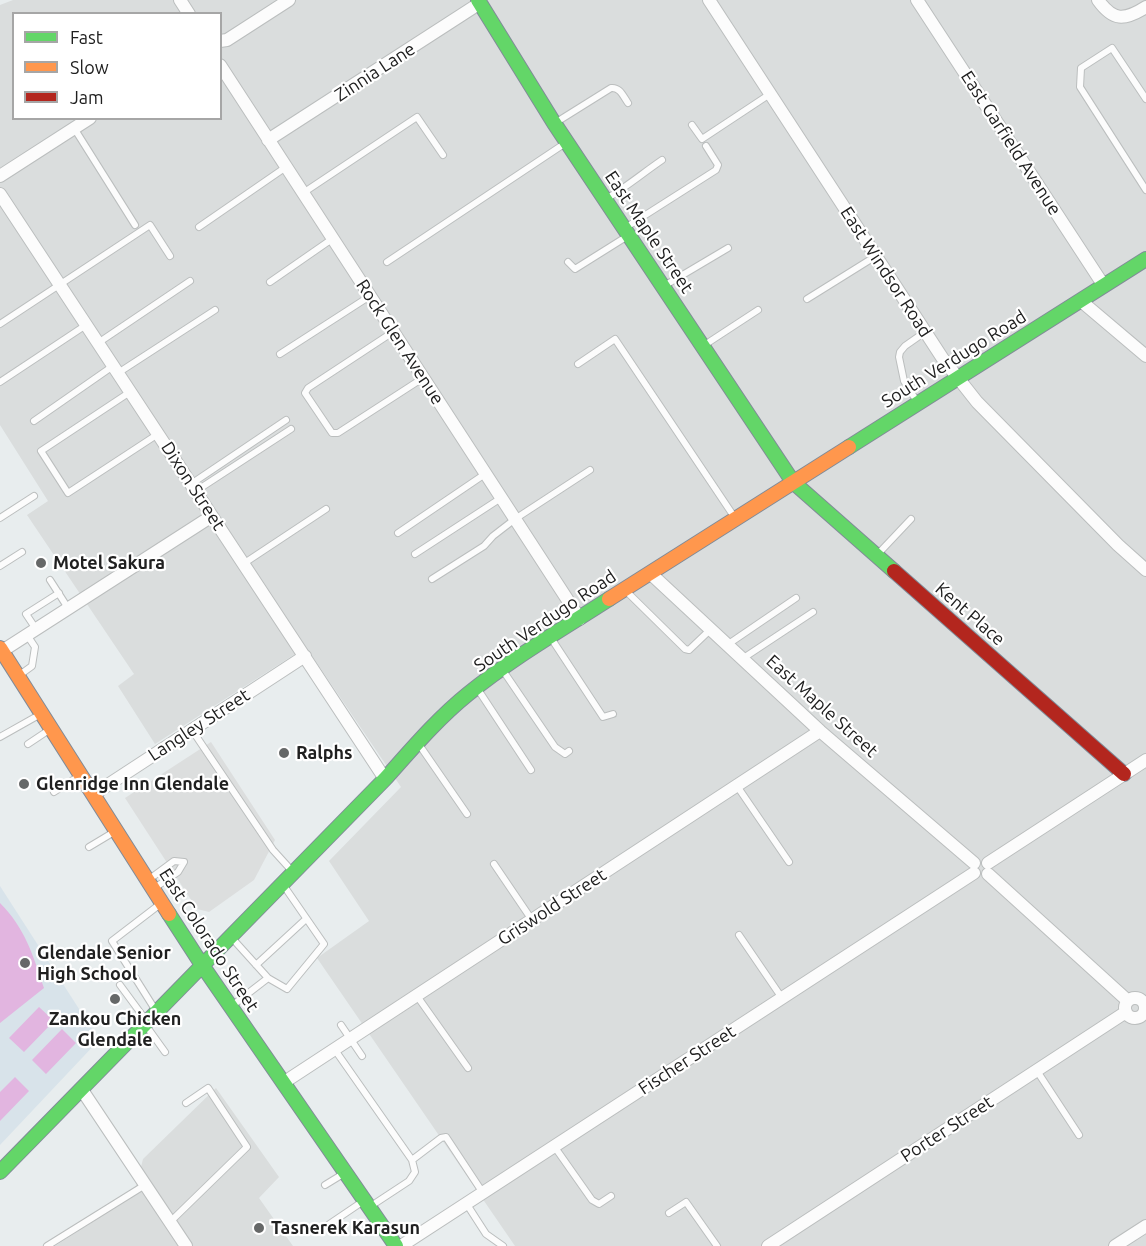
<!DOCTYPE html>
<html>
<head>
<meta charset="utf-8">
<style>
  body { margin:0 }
  #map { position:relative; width:1146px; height:1246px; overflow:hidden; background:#e8edee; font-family:Ubuntu,sans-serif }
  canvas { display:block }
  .legend { position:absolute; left:12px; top:12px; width:210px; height:108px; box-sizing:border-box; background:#fff; border:2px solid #a6a6a6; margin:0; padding:8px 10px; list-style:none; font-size:18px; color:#202020 }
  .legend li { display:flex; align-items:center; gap:12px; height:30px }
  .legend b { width:30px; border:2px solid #a6a6a6 }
</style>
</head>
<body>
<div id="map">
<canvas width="1146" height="1246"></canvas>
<ul class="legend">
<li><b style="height:8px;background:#63d668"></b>Fast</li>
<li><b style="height:8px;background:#ff974d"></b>Slow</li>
<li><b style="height:8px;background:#b3261e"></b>Jam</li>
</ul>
</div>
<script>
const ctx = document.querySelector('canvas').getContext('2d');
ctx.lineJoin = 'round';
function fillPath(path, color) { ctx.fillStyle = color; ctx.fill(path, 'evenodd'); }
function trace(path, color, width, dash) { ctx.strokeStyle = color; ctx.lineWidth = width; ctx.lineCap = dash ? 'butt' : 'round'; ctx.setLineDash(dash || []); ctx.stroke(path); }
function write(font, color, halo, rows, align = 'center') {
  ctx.font = font + ' Ubuntu,sans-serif'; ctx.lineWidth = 4.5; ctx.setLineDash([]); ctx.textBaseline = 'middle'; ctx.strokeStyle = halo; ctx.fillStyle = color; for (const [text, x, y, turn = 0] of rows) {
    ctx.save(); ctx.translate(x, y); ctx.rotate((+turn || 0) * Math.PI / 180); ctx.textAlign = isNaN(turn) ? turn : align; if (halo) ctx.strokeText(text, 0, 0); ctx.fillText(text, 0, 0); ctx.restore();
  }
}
const residential = new Path2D(`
  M13 0H1146V1246H515L317 958 369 921 329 861 401 787 306 647 155 744 118 686 134 674 27 515 48 501 0 425V5ZM14 14H220V118H14Z
  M216 1088 279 1177 259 1198 293 1246H55L134 1195 143 1159Z`);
const education = new Path2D(`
  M0 886 99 1040 0 1145Z`);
const pitch = new Path2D(`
  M0 903C25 928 33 955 44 988L0 1023Z
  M39 1007 54 1021 24 1052 9 1038Z
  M62 1029 76 1043 46 1074 32 1060Z
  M15 1077 29 1091 0 1121V1092Z`);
const parking = new Path2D(`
  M211 742 275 840 254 880 209 912 197 909 125 798Z`);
const lane = new Path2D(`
  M1146 99 1112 48 1081 68 1080 87 1146 190
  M555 123 611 88C620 87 623 96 628 103
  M692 125 702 139 770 94
  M74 128 135 225
  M303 193 417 117 443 155
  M606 199C625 188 643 173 662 160
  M199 227 286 167
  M625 228 716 170 718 165 706 146
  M387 262 564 144
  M568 262 575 269 626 237
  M270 282 332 239
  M664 286 728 248
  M807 299 876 256
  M0 324 150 225 170 256
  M393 332 308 388 305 393 332 433H338L423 378
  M98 343 190 281
  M703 346 758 310
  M280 354 370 296
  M578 364 615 339 735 518
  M118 373 215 310
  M0 382 86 325
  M130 392 41 451 68 493 158 434
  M916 400 904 381 899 357 900 352 905 346 925 332
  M34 421 113 366
  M191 484 286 420
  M196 491 291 429
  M0 518 34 496
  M398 533 485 474
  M415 554 501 498
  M877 555 911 519
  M243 564 326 509
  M0 566 22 552
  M432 579 484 546 493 536 515 519 590 470
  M50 580 68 608
  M625 590 685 649 689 650 711 629
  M36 629 26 614 59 593
  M551 638 603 717 613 714
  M727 645 796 598
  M742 659 813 612
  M504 672 555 747 565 754 569 751
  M21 674 32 666 35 647 27 635
  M477 688 531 770
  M192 730 273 850 292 871
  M0 737 39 715
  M418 743 467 814
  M28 744 49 730
  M737 786 789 862
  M54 792 79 776
  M89 847 114 832
  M494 864 532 920
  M151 878 174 861 184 862 178 872 156 887
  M739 935 782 998
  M231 937 268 978 287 989 324 944 284 886
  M256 965 306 919
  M120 985 145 1019
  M417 996 468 1068
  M233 1005 268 978
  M156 1011 112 941 159 905
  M341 1025 362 1056
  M147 1027 165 1052
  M335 1050 412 1160 415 1172 409 1181 371 1206
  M1037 1071 1079 1135
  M554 1146 592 1200 599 1204 611 1196
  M412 1160 441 1138 446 1137 483 1193
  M325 1185 343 1174
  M466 1203 486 1234 503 1246
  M669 1213 686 1202 717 1246
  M170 1222 247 1147 208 1088 186 1103
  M328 1225 362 1202
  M47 1246 145 1185`);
const street = new Path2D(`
  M180 0 189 14
  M709 0 943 359 977 402 1118 545 1146 570
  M917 0 1104 286
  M1098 0C1113 21 1124 21 1146 7
  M220 41 227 40 289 0
  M220 65 580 619
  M268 140 480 3
  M0 176 90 118
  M0 194 385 779
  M1081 301 1146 356
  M650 573 820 731 974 863
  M2 651 212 516
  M94 794 305 656
  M988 863 1146 760
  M988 874 1128 1001
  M1125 1008a10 10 0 1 1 20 0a10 10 0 1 1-20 0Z
  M283 1083 820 731
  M82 1090 186 1246
  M401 1246 974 873
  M768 1246 1126 1012
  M1115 1246 1146 1226`);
const fast = new Path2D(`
  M478 0 554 123 793 482 894 571
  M849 447 1146 259
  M169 914 202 965 396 1246
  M0 1172 385 779C411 750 437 719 468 694 512 658 561 630 609 599`);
const slow = new Path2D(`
  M609 599 849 447
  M0 648 169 914`);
const jam = new Path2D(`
  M894 571 1124 774`);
const markers = [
  [41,563,6,"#666868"],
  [284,753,6,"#666868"],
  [24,784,6,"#666868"],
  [25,963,6,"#666868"],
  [115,999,6,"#666868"],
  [259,1228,6,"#666868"]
];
const streetNames = [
  ["Zinnia Lane",375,72,-33],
  ["East Garfield Avenue",1011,143,57],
  ["East Maple Street",649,232,56],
  ["East Windsor Road",886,272,57],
  ["Rock Glen Avenue",400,342,57],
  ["South Verdugo Road",954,359,-32],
  ["Dixon Street",193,486,57],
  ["Kent Place",970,614,41],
  ["South Verdugo Road",545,621,-34],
  ["East Maple Street",822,706,42],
  ["Langley Street",199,725,-33],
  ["Griswold Street",552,907,-33],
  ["East Colorado Street",209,940,57],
  ["Fischer Street",687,1060,-33],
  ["Porter Street",947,1129,-33]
];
const poiNames = [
  ["Motel Sakura",53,563],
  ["Ralphs",296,753],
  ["Glenridge Inn Glendale",36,784],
  ["Glendale Senior",37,953],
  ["High School",37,974],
  ["Zankou Chicken",115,1019,"center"],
  ["Glendale",115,1040,"center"],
  ["Tasnerek Karasun",271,1228]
];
fillPath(residential, '#dadddd');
fillPath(education, '#d8e3ea');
fillPath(pitch, '#e2b5e0');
fillPath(parking, '#dcdede');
trace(lane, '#bbbebe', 8);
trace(street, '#bbbebe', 14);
trace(fast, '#808b98', 16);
trace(slow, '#808b98', 16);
trace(jam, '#808b98', 16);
trace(lane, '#fcfcfc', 6);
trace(street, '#fcfcfc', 12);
trace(fast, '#63d668', 14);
trace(slow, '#ff974d', 14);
trace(jam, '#b3261e', 14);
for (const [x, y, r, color] of markers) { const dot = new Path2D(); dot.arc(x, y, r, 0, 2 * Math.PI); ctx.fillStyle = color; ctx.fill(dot); trace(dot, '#fff', 2); }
write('18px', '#202020', '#fff', streetNames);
write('bold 18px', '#202020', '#fff', poiNames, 'left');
</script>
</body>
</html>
